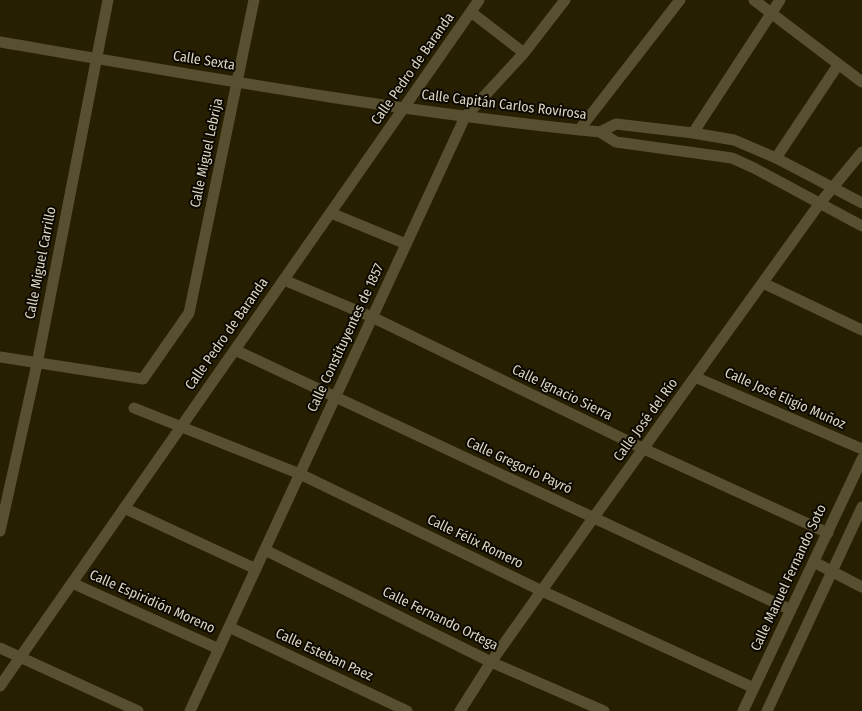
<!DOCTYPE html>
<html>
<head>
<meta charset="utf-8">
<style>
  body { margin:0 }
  canvas { display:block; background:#271f01 }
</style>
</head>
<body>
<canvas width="862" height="711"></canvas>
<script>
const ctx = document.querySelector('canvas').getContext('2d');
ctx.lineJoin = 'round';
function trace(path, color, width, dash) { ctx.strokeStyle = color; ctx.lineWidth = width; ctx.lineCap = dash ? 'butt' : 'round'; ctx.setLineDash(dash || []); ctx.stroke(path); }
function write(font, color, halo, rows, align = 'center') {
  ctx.font = font + ' "Fira Sans Condensed",sans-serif'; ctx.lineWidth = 4; ctx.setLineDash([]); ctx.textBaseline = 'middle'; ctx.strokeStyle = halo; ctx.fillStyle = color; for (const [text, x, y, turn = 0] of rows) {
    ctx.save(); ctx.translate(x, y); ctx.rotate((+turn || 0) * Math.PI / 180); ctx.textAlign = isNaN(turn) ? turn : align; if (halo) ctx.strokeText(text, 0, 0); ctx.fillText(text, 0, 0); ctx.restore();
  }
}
const minor = new Path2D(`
  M754 0 862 82
  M471 12 524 53
  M579 130 680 0
  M693 133 780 0
  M776 158 838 65
  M331 213 406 244
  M284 280 372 317 644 449 828 533
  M763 283 862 330
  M235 350 791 610
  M0 357 143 379 189 313 254 0
  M695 377 862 449
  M134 408 300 474 542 591 754 688
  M124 508 256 569
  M0 531 37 364 108 0
  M265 550 491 662 604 711
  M814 562 862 587
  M72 583 219 649
  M229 627 407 711
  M0 648 138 711
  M0 686 479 0
  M190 711 465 117 524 53 565 0
  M743 711 862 459
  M767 711 862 507`);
const tertiary = new Path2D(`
  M0 42C199 76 399 112 600 132L616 142 732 158 754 168 862 226
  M600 132 616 124 693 133 734 140 776 158 862 203
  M460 711 491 662 594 517 820 203 862 152`);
const streetNames = [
  ["Calle Sexta",204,61,9],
  ["Calle Pedro de Baranda",413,69,-55],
  ["Calle Capitán Carlos Rovirosa",504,105,7],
  ["Calle Miguel Lebrija",207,153,-78],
  ["Calle Miguel Carrillo",41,263,-79],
  ["Calle Pedro de Baranda",227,334,-55],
  ["Calle Constituyentes de 1857",346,338,-65],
  ["Calle Ignacio Sierra",562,393,26],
  ["Calle José Eligio Muñoz",785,399,24],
  ["Calle José del Río",646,420,-54],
  ["Calle Gregorio Payró",519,466,25],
  ["Calle Félix Romero",475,542,26],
  ["Calle Manuel Fernando Soto",789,578,-65],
  ["Calle Espiridión Moreno",152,602,24],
  ["Calle Fernando Ortega",440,619,26],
  ["Calle Esteban Paez",324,655,25]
];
trace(minor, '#574f30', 11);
trace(tertiary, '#574f30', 11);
write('14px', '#dad6c5', '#0d0901', streetNames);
</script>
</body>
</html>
